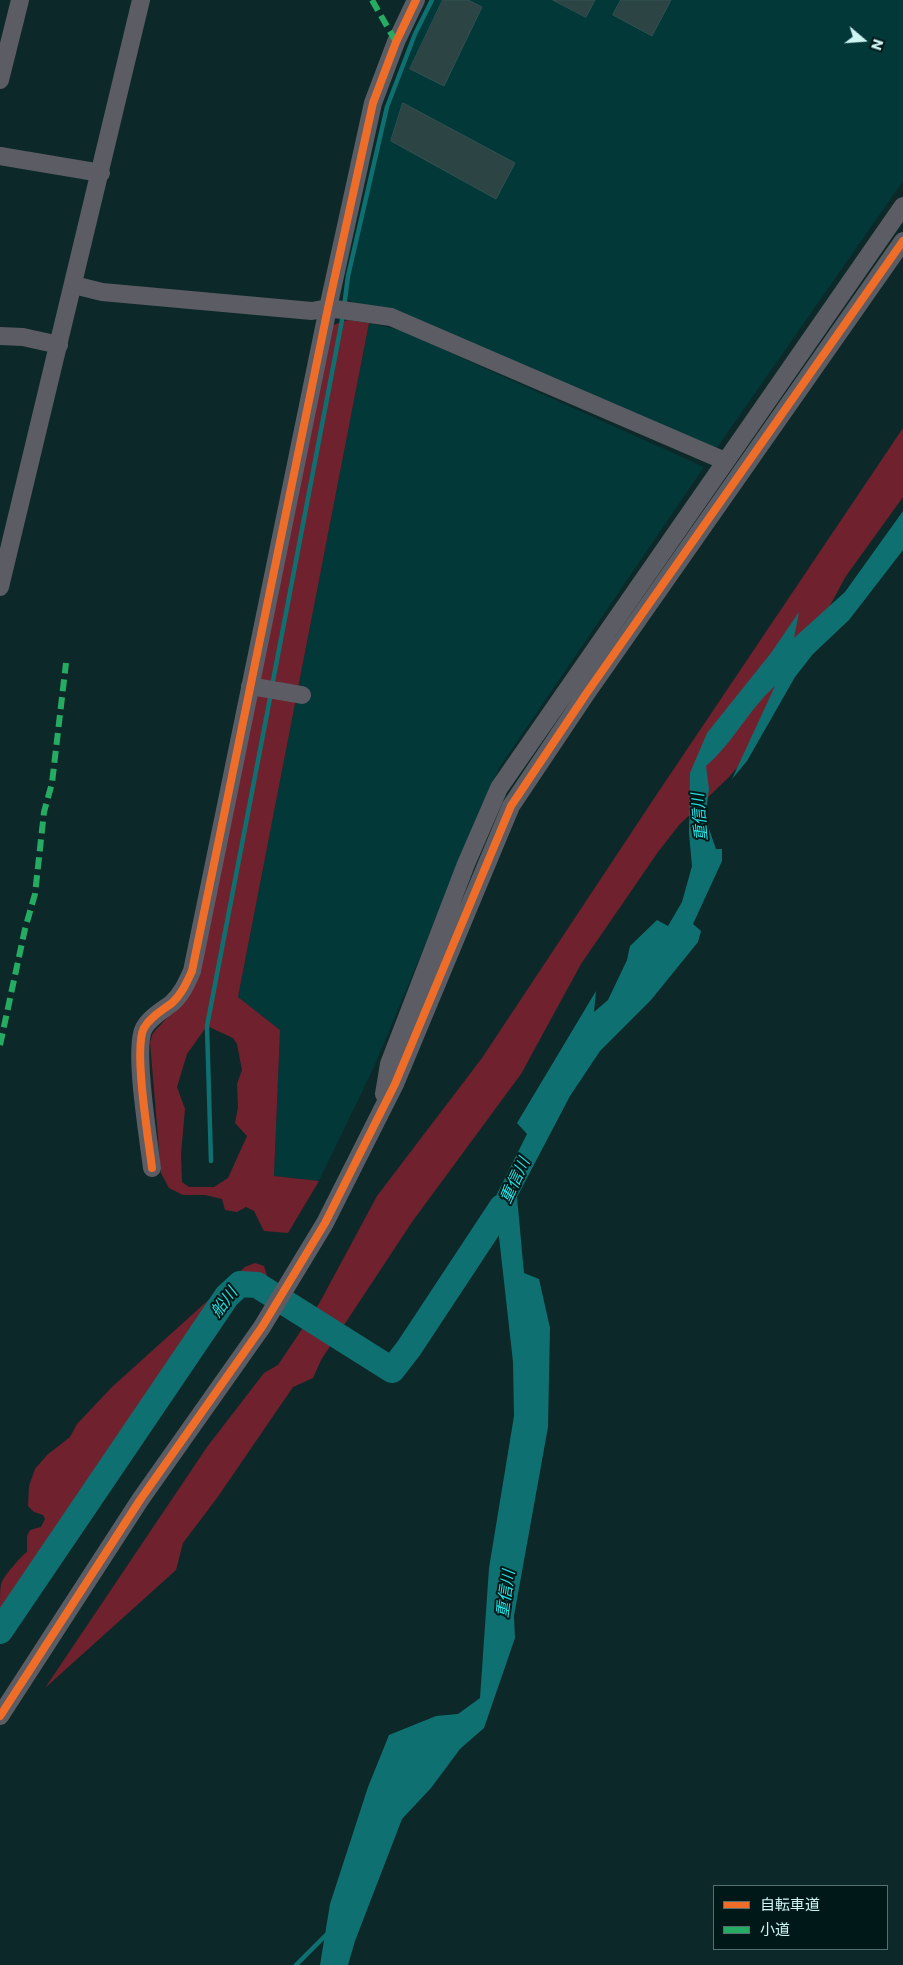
<!DOCTYPE html>
<html>
<head>
<meta charset="utf-8">
<style>
  body { margin:0 }
  #map { position:relative; width:903px; height:1965px; overflow:hidden; background:#0d2828; font-family:Poppins,"Noto Sans JP",sans-serif }
  canvas { display:block }
  .legend { position:absolute; left:713px; top:1885px; width:175px; height:65px; box-sizing:border-box; background:#001818; border:1px solid #527070; margin:0; padding:6px 9px; list-style:none; font-size:15px; color:#cef4f4 }
  .legend li { display:flex; align-items:center; gap:10px; height:25px }
  .legend b { width:25px; border:1px solid #527070 }
  .north { position:absolute; left:838px; top:15px; width:50px; height:50px; -webkit-text-stroke:4px #001818; paint-order:stroke; rotate:108deg; font-size:14px; font-weight:700; line-height:20px; text-align:center; color:#cef4f4 }
  .north::after { content:''; display:block; margin:auto; width:18px; height:22px; background:#cef4f4; clip-path:polygon(50% 0,100% 100%,50% 72%,0 100%) }
</style>
</head>
<body>
<div id="map">
<canvas width="903" height="1965"></canvas>
<ul class="legend">
<li><b style="height:6px;background:#ee6e29"></b>自転車道</li>
<li><b style="height:6px;background:#26ab63"></b>小道</li>
</ul>
<div class="north">N</div>
</div>
<script>
const ctx = document.querySelector('canvas').getContext('2d');
ctx.lineJoin = 'round';
function fillPath(path, color) { ctx.fillStyle = color; ctx.fill(path, 'evenodd'); }
function trace(path, color, width, dash) { ctx.strokeStyle = color; ctx.lineWidth = width; ctx.lineCap = dash ? 'butt' : 'round'; ctx.setLineDash(dash || []); ctx.stroke(path); }
function write(font, color, halo, rows, align = 'center') {
  ctx.font = font + ' Poppins,"Noto Sans JP",sans-serif'; ctx.lineWidth = 4; ctx.setLineDash([]); ctx.textBaseline = 'middle'; ctx.strokeStyle = halo; ctx.fillStyle = color; for (const [text, x, y, turn = 0] of rows) {
    ctx.save(); ctx.translate(x, y); ctx.rotate((+turn || 0) * Math.PI / 180); ctx.textAlign = isNaN(turn) ? turn : align; if (halo) ctx.strokeText(text, 0, 0); ctx.fillText(text, 0, 0); ctx.restore();
  }
}
const built = new Path2D(`
  M435 0H903V181L714 452 354 303 344 297 389 109 417 35Z
  M369 323 400 330 704 467 499 768 373 1069 319 1181 274 1176 280 1030 238 997Z`);
const green = new Path2D(`
  M348 320 369 323 238 997 280 1030 274 1176 319 1181 288 1233 264 1231 254 1211 246 1207 237 1212 225 1210 222 1199 205 1195H183L169 1188 161 1173 150 1042 153 1033 180 1004 330 326ZM207 1026 233 1038 237 1044 242 1070 237 1084 238 1107 235 1123 247 1136 228 1178 214 1187H189L182 1182 181 1154 185 1109 177 1087 187 1054Z
  M903 428V497L846 576 750 753 729 777 679 825 658 852 581 964 521 1074 412 1222 321 1360 313 1378 293 1387 217 1498 183 1543 176 1570 45 1688 207 1447 264 1373 278 1365 320 1302 377 1196 482 1058 659 791Z
  M255 1263 264 1266 267 1276 263 1280C249 1280 243 1279 231 1288L175 1364 10 1606 3 1610 0 1609C0 1601 0 1591 1 1584 3 1577 21 1556 27 1552V1536L30 1530 41 1527 45 1519 43 1515 34 1512 28 1506 29 1486 35 1469 47 1455 70 1437 77 1424 112 1387 245 1267Z`);
const water = new Path2D(`
  M903 511V550L849 620 813 654 795 677 747 761 732 779 775 686C749 709 733 743 706 766L709 789 706 812 709 829 716 849H722V861L693 924 701 931 698 942 651 1000 600 1051 570 1096 517 1197 524 1273 539 1279 550 1328 548 1427 514 1616 515 1638 484 1728 460 1749 431 1788 402 1819 355 1941 348 1965H320L330 1904 368 1787 389 1735 436 1716 458 1714 480 1698 489 1568 514 1416 513 1362 498 1228 491 1206 527 1134 517 1123 596 991 594 1012 608 1000 627 960 630 946 657 920 668 926 682 902 692 866 689 833 690 773 707 733 771 653 799 612 794 638 845 592Z`);
const stream = new Path2D(`
  M344 307 348 276 387 107 415 34 432 0
  M272 686 343 315
  M211 1161 207 1026 271 693
  M296 1965 329 1932`);
const river = new Path2D(`
  M0 1631 187 1355 227 1296 240 1284 257 1285 392 1370 409 1348 502 1207`);
const building = new Path2D(`
  M443 0H468L482 7 444 86 410 69Z
  M553 0H595L586 17Z
  M621 0H671L652 36 613 15Z
  M403 103 515 163 496 199 391 141Z`);
const street = new Path2D(`
  M0 80 20 0
  M0 156 101 173
  M74 285 102 292 312 311 328 308 391 317 725 461
  M0 336 23 337 59 345
  M0 587 141 0
  M250 686 302 695
  M384 1094 389 1064 466 864 499 788 903 206
  M152 1168C149 1142 133 1048 144 1028 150 1017 163 1010 172 1003 182 994 187 982 192 971L328 308 373 103 396 42 416 0
  M0 1716 140 1500 262 1327 325 1223 395 1084 511 806 586 694 903 241`);
const quiet = new Path2D(`
  M372 0 396 42
  M0 1045 25 929 35 894 44 812 52 783 66 663`);
const cycleway = new Path2D(`
  M152 1168C149 1142 133 1048 144 1028 150 1017 163 1010 172 1003 182 994 187 982 192 971L328 308 373 103 396 42 416 0
  M0 1716 140 1500 262 1327 325 1223 395 1084 511 806 586 694 903 241`);
const waterNames = [
  ["重信川",701,817,-95],
  ["重信川",516,1181,-65],
  ["船川",225,1303,-53],
  ["重信川",507,1594,-82]
];
fillPath(built, '#033838');
fillPath(green, '#6f222e');
fillPath(water, '#0f7071');
trace(stream, '#0f7071', 4.5);
trace(river, '#0f7071', 26);
fillPath(building, '#2c4444');
trace(building, '#325050', 1);
trace(street, '#5b5c64', 18);
trace(quiet, '#26ab63', 6, [12, 6]);
trace(cycleway, '#ee6e29', 8);
write('italic 16px', '#22e2e4', '#001818', waterNames);
</script>
</body>
</html>
